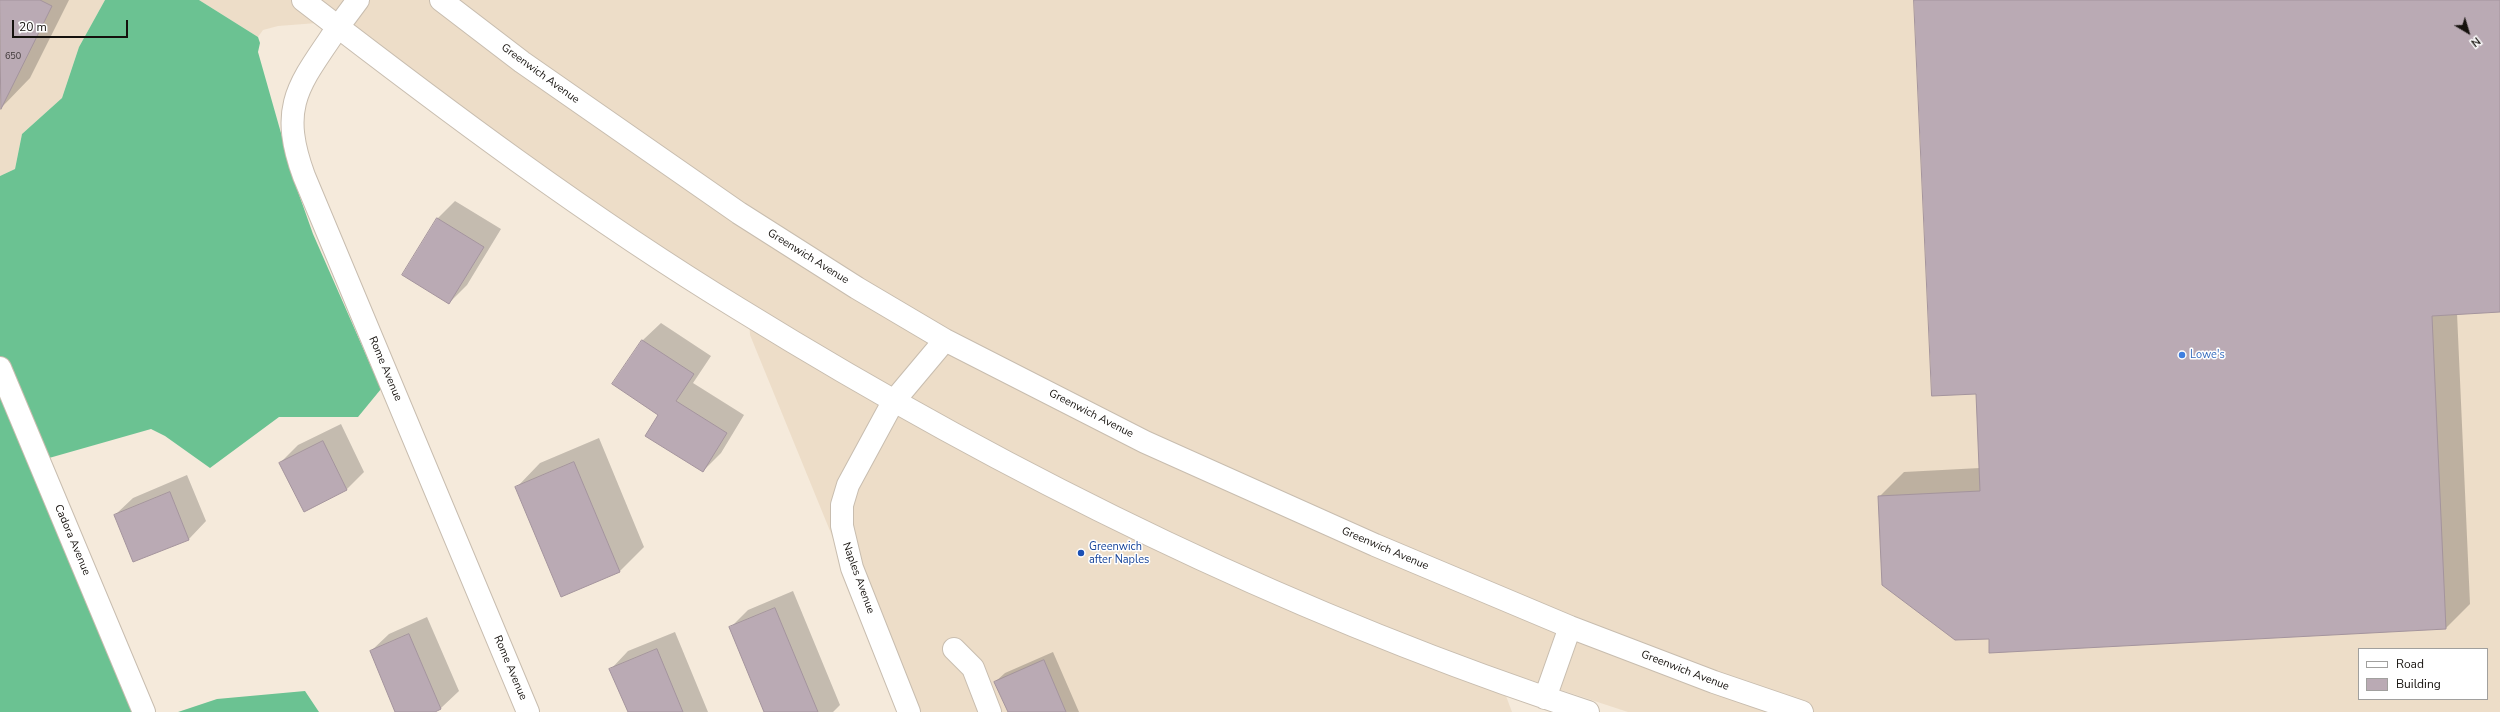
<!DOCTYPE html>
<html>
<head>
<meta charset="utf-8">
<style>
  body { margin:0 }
  #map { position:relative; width:2500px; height:712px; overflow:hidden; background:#f5eadb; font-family:"Nunito Sans",sans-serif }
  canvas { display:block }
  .legend { position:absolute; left:2358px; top:648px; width:130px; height:52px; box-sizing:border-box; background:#fff; border:1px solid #a1a09e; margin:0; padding:5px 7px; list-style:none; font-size:12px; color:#15110d }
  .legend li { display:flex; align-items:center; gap:8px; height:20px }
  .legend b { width:20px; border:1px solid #a1a09e }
  .north { position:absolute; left:2448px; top:12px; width:40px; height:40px; -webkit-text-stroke:3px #fff; paint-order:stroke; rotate:142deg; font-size:11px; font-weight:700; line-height:16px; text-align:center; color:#15110d }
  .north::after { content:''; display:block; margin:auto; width:14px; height:18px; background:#15110d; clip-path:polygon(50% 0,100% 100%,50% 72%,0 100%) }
  .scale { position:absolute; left:12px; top:20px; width:116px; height:18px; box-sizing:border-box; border:2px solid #15110d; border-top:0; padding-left:5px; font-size:12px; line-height:14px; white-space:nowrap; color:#15110d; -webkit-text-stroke:3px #fff; paint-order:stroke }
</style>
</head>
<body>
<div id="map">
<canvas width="2500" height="712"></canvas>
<ul class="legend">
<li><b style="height:5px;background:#fff"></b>Road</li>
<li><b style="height:11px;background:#baaab4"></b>Building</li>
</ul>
<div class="north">N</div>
<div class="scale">20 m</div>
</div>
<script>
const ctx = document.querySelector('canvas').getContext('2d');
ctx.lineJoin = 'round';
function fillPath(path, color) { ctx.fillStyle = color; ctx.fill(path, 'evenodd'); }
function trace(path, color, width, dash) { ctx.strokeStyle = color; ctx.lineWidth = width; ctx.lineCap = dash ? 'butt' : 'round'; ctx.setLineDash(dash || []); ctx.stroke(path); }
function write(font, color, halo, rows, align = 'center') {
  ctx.font = font + ' "Nunito Sans",sans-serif'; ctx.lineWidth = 3; ctx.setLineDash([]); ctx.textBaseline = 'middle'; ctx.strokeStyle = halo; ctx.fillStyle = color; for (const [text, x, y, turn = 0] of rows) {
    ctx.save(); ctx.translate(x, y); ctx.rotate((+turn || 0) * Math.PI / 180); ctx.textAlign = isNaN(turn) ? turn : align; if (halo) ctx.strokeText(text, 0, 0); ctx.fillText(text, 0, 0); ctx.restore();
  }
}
const built = new Path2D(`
  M0 0H105L79 47 62 98 22 134 15 169 0 176Z
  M199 0H2500V712H1628L1509 673 1500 680 1512 712H904L750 335 749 314 317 23 278 26 263 30 258 37ZM2359 649H2487V699H2359Z`);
const forest = new Path2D(`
  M105 0H199L258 37 260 43 258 52 296 186 313 234 381 389 358 417H279L210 468 165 436 151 429 35 462 138 712H0V176L15 169 22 134 62 98 79 47Z
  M305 691 319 712H178L217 699Z`);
const shadow = new Path2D(`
  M0 0H69L30 78 1 108Z
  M1915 0H2500V311L2457 313 2470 604 2446 628 1990 638 1879 497 1904 472 1980 468 1977 393Z
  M455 201 501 229 467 285 449 303 437 219Z
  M661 323 711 356 693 383 744 415 721 453 703 471 660 415 614 384 643 340Z
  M341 424 364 472 347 489 280 463 298 445Z
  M599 438 644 547 620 571 516 488 540 463Z
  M187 475 206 521 189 539 133 561 115 515 133 498Z
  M793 591 840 705 833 712H765L730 628 748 610Z
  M427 617 459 691 441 708 432 712H397L371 651 389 634Z
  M675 632 708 712H629L611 669 628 651Z
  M1053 652 1079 712H1009L995 682 1005 673Z`);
const building = new Path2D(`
  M0 0H40L52 6 1 109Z
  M1914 0H2500V312L2432 316 2446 629 1989 653V639L1955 640 1882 585 1878 496 1980 491 1976 394 1932 396Z
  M437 218 484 247 449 304 402 275Z
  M642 340 694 374 676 401 727 433 703 472 645 436 658 415 612 384Z
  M323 441 347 490 304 512 279 463Z
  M574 462 620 572 561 597 515 487Z
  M170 492 189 540 133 562 114 515Z
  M775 608 818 712H764L729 627Z
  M409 634 441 709 435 712H395L370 651Z
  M657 649 683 712H628L609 669Z
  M1044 660 1066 712H1008L994 682Z`);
const minor = new Path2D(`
  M338 27C299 85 278 105 304 176L528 712
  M0 368 144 712
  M893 402 848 485 842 505V526L852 568 909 712
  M954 649 973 668 990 712`);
const major = new Path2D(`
  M303 0C443 108 588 217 739 309 1006 474 1289 614 1588 712
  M441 0 522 62 739 213 857 288 945 340 1145 442 1375 545 1570 627 1714 682 1802 712
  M338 27 358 0
  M893 402 945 340
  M1545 698 1570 627`);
const markers = [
  [2182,355,4,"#3f7fe0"],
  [1081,553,4,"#1a4fb4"]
];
const numberNames = [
  ["650",13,57]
];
const streetNames = [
  ["Greenwich Avenue",540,74,36],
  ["Greenwich Avenue",808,257,32],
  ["Rome Avenue",385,369,67],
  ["Greenwich Avenue",1091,414,27],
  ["Cadora Avenue",72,540,67],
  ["Greenwich Avenue",1385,549,23],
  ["Naples Avenue",858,578,70],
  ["Rome Avenue",510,668,67],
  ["Greenwich Avenue",1685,671,21]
];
const shopNames = [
  ["Lowe's",2190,355]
];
const transitNames = [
  ["Greenwich",1089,547],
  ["after Naples",1089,560]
];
fillPath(built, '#edddc8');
fillPath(forest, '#6bc292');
fillPath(shadow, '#0003');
fillPath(building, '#baaab4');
trace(building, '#a4949d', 1);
trace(minor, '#c8bdaf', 24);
trace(major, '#c8bdaf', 24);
trace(minor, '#fff', 22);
trace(major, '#fff', 22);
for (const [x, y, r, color] of markers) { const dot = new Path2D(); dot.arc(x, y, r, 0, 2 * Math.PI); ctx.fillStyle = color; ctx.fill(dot); trace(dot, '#fff', 1.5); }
write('9px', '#3e3737', null, numberNames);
write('11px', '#15110d', '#fff', streetNames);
write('11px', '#366cbe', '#fff', shopNames, 'left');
write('11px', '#164399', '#fff', transitNames, 'left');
</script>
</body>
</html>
